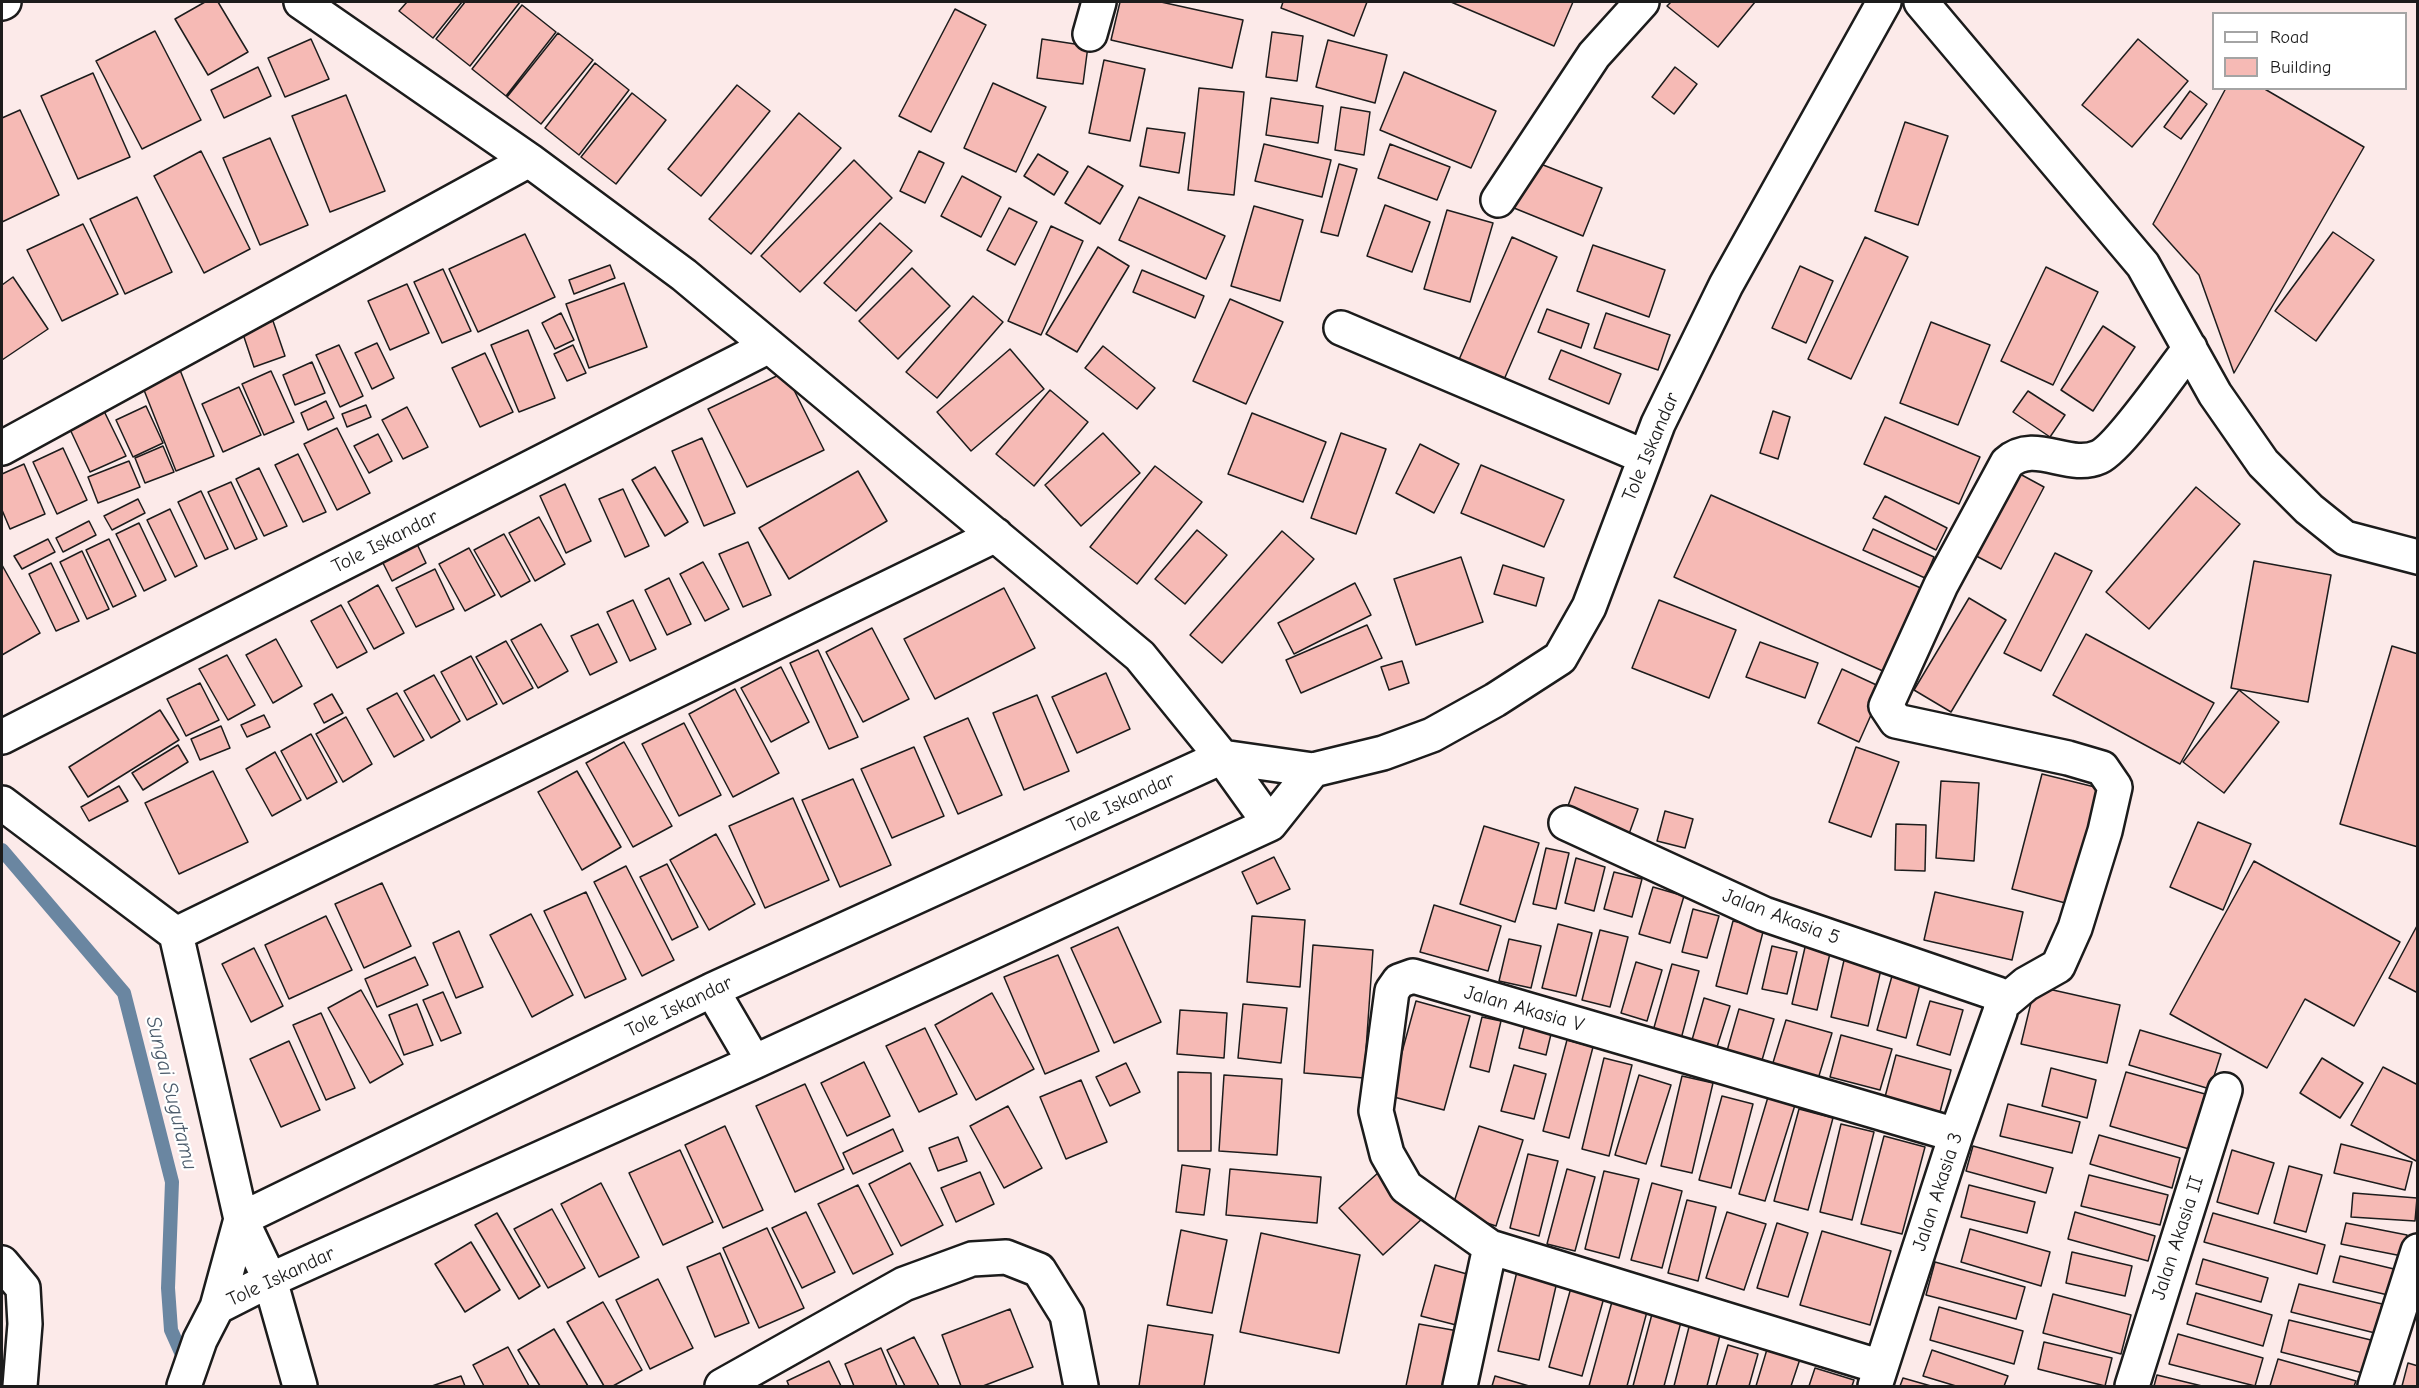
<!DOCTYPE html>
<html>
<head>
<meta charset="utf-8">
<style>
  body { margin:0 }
  #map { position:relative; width:2419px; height:1388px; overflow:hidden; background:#fceae9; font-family:"Comic Neue",sans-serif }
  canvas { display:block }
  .frame { position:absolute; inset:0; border:3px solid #1c1c1c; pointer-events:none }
  .legend { position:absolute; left:2212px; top:12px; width:195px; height:78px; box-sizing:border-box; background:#fff; border:2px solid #a4a4a4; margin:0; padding:8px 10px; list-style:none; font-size:18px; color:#1c1c1c }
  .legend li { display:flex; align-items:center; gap:12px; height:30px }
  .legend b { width:30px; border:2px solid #a4a4a4 }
</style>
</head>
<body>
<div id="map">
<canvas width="2419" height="1388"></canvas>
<div class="frame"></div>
<ul class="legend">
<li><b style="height:8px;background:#fff"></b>Road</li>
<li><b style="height:16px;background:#f6bab5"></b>Building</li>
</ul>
</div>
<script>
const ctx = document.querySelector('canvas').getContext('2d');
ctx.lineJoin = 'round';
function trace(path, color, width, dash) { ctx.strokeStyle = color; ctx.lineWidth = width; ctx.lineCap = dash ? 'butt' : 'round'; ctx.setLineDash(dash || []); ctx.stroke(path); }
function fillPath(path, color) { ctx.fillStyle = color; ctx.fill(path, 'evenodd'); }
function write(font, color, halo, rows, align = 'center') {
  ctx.font = font + ' "Comic Neue",sans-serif'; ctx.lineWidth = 4.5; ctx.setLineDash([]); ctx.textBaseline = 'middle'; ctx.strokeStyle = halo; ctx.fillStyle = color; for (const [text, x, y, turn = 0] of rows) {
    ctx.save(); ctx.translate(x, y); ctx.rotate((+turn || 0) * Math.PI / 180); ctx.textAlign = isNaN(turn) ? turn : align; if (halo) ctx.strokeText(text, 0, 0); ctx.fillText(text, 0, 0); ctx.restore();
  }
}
const stream = new Path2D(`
  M2 850 124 993 172 1182 168 1288 171 1330 187 1366`);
const building = new Path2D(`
  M205 2H218L248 52 208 75 175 19Z
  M407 2H462L433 38 399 11Z
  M465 2H520L470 66 436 39Z
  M1120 2H1161L1243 20 1232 68 1111 40Z
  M1283 2H1367L1354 36 1281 8Z
  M1451 2H1573L1554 46Z
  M1671 2H1755L1718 47 1667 6Z
  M522 5 556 32 506 96 472 69Z
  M955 9 986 25 931 132 899 116Z
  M155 31 201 120 142 149 96 61Z
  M1272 32 1303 36 1297 81 1266 77Z
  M558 33 593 60 541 124 507 97Z
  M311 39 329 79 285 97 268 58Z
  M1042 39 1088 46 1083 84 1037 78Z
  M2138 39 2188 81 2132 147 2082 105Z
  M1328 40 1387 55 1375 103 1316 87Z
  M1104 60 1145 69 1130 141 1089 133Z
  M595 63 629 90 579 155 545 128Z
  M258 67 271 96 224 118 211 90Z
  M1675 67 1697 84 1674 114 1652 97Z
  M1404 72 1496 111 1471 168 1380 130Z
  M93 73 130 157 78 179 41 96Z
  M993 83 1046 107 1016 172 964 148Z
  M737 85 770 111 701 196 668 169Z
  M1199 88 1244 92 1234 195 1188 190Z
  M2226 88H2263L2364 147 2234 373 2199 275 2153 224Z
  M2190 91 2207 104 2181 139 2164 127Z
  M632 93 666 120 616 184 581 157Z
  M346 95 385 191 330 212 292 116Z
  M1271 98 1323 106 1318 143 1266 135Z
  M1341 107 1370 112 1364 155 1335 150Z
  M20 110 59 195 2 222V118Z
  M799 113 841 148 751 254 709 219Z
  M1905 122 1948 136 1918 225 1875 211Z
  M1147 128 1185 133 1179 173 1140 166Z
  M270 138 308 225 260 245 223 158Z
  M1264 144 1331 160 1322 197 1255 181Z
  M1390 144 1450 167 1437 200 1378 178Z
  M201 151 250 249 204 273 154 176Z
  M919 151 944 163 925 203 900 191Z
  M1038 154 1068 172 1054 195 1024 176Z
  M854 160 892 198 800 292 761 256Z
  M1533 161 1602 188 1583 236 1514 208Z
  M1339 164 1357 169 1338 236 1321 232Z
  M1088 166 1123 186 1100 224 1065 203Z
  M962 176 1001 197 981 237 941 216Z
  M137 197 172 272 125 294 90 219Z
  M1139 197 1225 236 1206 279 1119 240Z
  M1385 205 1430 222 1412 272 1367 256Z
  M1254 206 1303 220 1280 301 1231 286Z
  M1009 208 1037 222 1015 265 987 250Z
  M1447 210 1493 223 1470 302 1424 289Z
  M880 223 912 251 856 311 824 283Z
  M83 224 118 294 62 321 27 250Z
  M1051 226 1083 241 1041 335 1008 321Z
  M2333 232 2374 260 2316 341 2275 311Z
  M525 234 555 297 478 332 449 269Z
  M1512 237 1557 257 1503 382 1458 362Z
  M1865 237 1908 257 1851 379 1808 359Z
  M1593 245 1665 270 1649 317 1577 291Z
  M1098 247 1129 266 1077 352 1046 334Z
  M610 265 615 278 574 294 569 280Z
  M1800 266 1833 281 1806 343 1772 328Z
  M2046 267 2098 292 2053 385 2001 361Z
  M912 268 950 306 898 359 859 321Z
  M443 269 471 331 442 343 414 282Z
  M1142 270 1204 296 1195 318 1133 292Z
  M13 277 48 329 2 360V285Z
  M624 283 647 347 589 368 566 304Z
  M407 284 429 333 390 350 368 301Z
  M973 296 1003 322 937 398 906 372Z
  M1230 299 1283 322 1246 404 1193 381Z
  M1547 309 1589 324 1581 348 1538 332Z
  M561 313 574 340 555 349 542 323Z
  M1606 313 1670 335 1658 370 1594 348Z
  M273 321 285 356 254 367 242 331Z
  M1931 322 1990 345 1958 425 1900 403Z
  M2103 326 2135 347 2093 411 2061 390Z
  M528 330 555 398 519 412 491 345Z
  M377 343 394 378 372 389 355 353Z
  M339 345 363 396 340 407 316 355Z
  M573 345 586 373 567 381 554 354Z
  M1103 346 1155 388 1137 409 1085 368Z
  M1010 349 1044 389 971 451 937 412Z
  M1561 350 1621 374 1609 404 1549 379Z
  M485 353 513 412 480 427 452 368Z
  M312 362 325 393 295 405 283 375Z
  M180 370 214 456 176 471 142 385Z
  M271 371 294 422 264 435 242 384Z
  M785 372 824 450 747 487 708 409Z
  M239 387 261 435 223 452 202 404Z
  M1050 390 1088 422 1034 486 996 454Z
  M2028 391 2065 415 2050 437 2013 412Z
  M326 401 334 418 308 430 301 413Z
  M366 405 371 417 347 427 342 414Z
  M146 406 163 443 133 457 116 420Z
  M407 407 428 447 403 459 382 420Z
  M103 409 126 456 90 472 68 425Z
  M1773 411 1790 417 1778 459 1760 453Z
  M1252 413 1326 442 1303 502 1228 474Z
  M1885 417 1980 457 1959 504 1864 464Z
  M337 428 370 493 337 510 304 444Z
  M1103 433 1140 473 1081 526 1045 485Z
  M1341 433 1386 449 1356 534 1311 518Z
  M378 434 392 461 369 473 354 446Z
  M702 438 735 513 704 526 672 451Z
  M1420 444 1459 464 1434 513 1396 493Z
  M163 446 174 472 145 483 135 458Z
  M63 448 87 500 57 514 33 462Z
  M298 454 326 512 303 522 275 465Z
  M129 461 140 487 98 503 88 477Z
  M24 464 45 514 10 529 2 510V474Z
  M1481 465 1564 500 1544 547 1461 513Z
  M1155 466 1202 502 1137 584 1090 547Z
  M655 467 688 522 665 536 632 480Z
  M2007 467 2044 487 2001 569 1963 549Z
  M259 468 287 526 264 536 236 479Z
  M858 471 887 521 789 579 759 528Z
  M231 482 257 539 235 549 208 492Z
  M565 484 591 541 566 553 540 496Z
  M2196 487 2240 524 2149 629 2106 592Z
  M623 489 649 546 625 557 599 499Z
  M201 491 228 549 205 559 178 502Z
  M1711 495 1932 593 1894 676 1674 577Z
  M1885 496 1947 528 1936 550 1873 518Z
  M138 499 145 513 112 530 104 516Z
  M170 509 197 566 175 577 147 520Z
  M539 517 565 564 535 581 509 533Z
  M89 521 96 535 63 552 56 538Z
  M139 523 166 580 144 591 116 534Z
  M1873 529 1934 557 1925 578 1863 550Z
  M1197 530 1227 555 1185 604 1155 579Z
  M1282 531 1314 559 1222 663 1190 635Z
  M504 534 530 581 501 597 474 550Z
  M48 539 55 552 22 569 14 556Z
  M109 539 136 596 113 607 86 550Z
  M748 542 771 595 743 607 719 554Z
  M417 544 426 563 392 581 382 561Z
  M469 548 495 595 465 611 439 564Z
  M82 551 109 609 87 619 60 562Z
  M2055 553 2092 571 2041 671 2004 653Z
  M1461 557 1483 622 1416 645 1394 579Z
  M2254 561 2331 575 2308 702 2231 688Z
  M703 562 729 609 705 621 680 574Z
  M51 563 79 621 56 631 29 574Z
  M2 565 40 633 2 655Z
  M1503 565 1544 578 1536 606 1494 594Z
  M435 569 454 609 416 627 396 588Z
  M669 578 691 624 667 635 645 590Z
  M1355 583 1371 615 1294 654 1278 623Z
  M378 585 404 633 374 649 348 602Z
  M1004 588 1035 648 935 699 904 639Z
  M1969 598 2006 620 1951 712 1914 690Z
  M633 600 656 649 630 661 607 612Z
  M1659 600 1736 630 1709 698 1632 668Z
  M341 605 367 652 337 668 311 621Z
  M541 624 568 671 538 688 511 640Z
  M598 624 617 662 590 675 571 636Z
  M1367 625 1382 658 1301 693 1286 660Z
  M872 628 909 699 863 722 826 652Z
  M2086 634 2214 703 2180 764 2053 695Z
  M276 639 302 686 273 703 246 655Z
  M506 641 533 688 503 704 476 657Z
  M1760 642 1818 663 1805 698 1746 677Z
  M2392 646 2418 654V847L2340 824Z
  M818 650 858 737 829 749 790 663Z
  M227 655 255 705 228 720 199 669Z
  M471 656 497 704 467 720 441 672Z
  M1402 661 1409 683 1389 690 1381 667Z
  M781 667 809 722 771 742 741 688Z
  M1842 669 1883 688 1859 742 1818 723Z
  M1106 673 1130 729 1077 753 1052 697Z
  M434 675 460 721 431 738 404 691Z
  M200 683 219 720 186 736 167 699Z
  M735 689 779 773 733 797 689 714Z
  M2239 690 2279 722 2224 793 2183 762Z
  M397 693 424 740 394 757 367 709Z
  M332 694 343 713 324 723 314 704Z
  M1037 695 1069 771 1024 790 993 713Z
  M160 710 179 740 88 797 69 767Z
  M264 715 270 727 247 737 241 725Z
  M346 717 372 764 343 782 316 734Z
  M968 718 1002 795 958 814 924 737Z
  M684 723 721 795 679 816 642 744Z
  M221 726 230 748 200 760 191 739Z
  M311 734 337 782 307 799 281 751Z
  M624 742 672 826 633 847 586 763Z
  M178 745 188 762 143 790 132 773Z
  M914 747 944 816 892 838 861 769Z
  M1856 747 1899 762 1871 837 1829 822Z
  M275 752 301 800 272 816 246 769Z
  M213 771 248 842 179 874 145 803Z
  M577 771 621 847 582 870 538 792Z
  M2042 774 2103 789 2073 905 2012 889Z
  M853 779 891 865 840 887 802 800Z
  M1941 781 1979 783 1974 861 1936 858Z
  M119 786 128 801 89 821 81 807Z
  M1575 787 1638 809 1629 834 1566 811Z
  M793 798 829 880 765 908 729 826Z
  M1665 811 1693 819 1685 848 1657 841Z
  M2198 822 2251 844 2223 910 2170 887Z
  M1896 824 1926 825 1925 871 1895 870Z
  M1484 826 1539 843 1515 922 1460 904Z
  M716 834 755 904 709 930 670 860Z
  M1546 848 1569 853 1556 909 1533 904Z
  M1274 857 1290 889 1257 904 1242 872Z
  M1576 858 1605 867 1594 911 1565 903Z
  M2254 861 2400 942 2354 1026 2305 999 2267 1068 2170 1014Z
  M667 864 698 927 672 940 640 877Z
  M626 866 674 960 642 976 594 882Z
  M1614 872 1642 879 1632 917 1604 909Z
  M382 883 411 946 364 968 335 904Z
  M1653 887 1684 896 1670 943 1639 934Z
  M586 892 626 979 585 998 544 911Z
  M1935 892 2023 912 2012 960 1924 940Z
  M1434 905 1501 926 1488 971 1420 952Z
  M1693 909 1719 916 1707 958 1682 952Z
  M531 914 573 995 532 1017 490 935Z
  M326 916 352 970 289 999 265 945Z
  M1252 916 1305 920 1300 987 1247 982Z
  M1733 921 1764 928 1747 994 1716 986Z
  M1558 924 1592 933 1576 996 1542 988Z
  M2418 924V993L2389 978Z
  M1118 927 1161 1022 1114 1043 1071 948Z
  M1600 930 1628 937 1610 1007 1582 1000Z
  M459 931 483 987 456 998 433 943Z
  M1509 939 1541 946 1531 988 1499 981Z
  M1806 943 1831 949 1817 1010 1792 1004Z
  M1313 945 1373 950 1364 1078 1304 1073Z
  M1772 946 1797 952 1787 994 1762 989Z
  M254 948 283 1006 251 1022 222 964Z
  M1058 955 1099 1051 1045 1074 1004 977Z
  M1845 956 1882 965 1868 1026 1831 1017Z
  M415 957 428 985 377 1007 365 979Z
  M1636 962 1662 970 1647 1021 1621 1013Z
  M1672 964 1699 971 1681 1039 1653 1031Z
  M1892 976 1920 984 1906 1038 1877 1030Z
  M2035 986 2120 1005 2107 1063 2021 1044Z
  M361 990 403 1064 370 1083 328 1008Z
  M443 992 461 1033 441 1041 423 1000Z
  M992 993 1034 1069 976 1100 935 1025Z
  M1704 998 1730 1006 1717 1047 1692 1040Z
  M1416 1001 1470 1016 1444 1110 1390 1096Z
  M1930 1001 1963 1010 1950 1055 1917 1045Z
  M417 1004 433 1045 404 1055 389 1015Z
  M1243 1004 1287 1008 1281 1063 1238 1058Z
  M1739 1009 1774 1019 1760 1067 1725 1058Z
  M1180 1010 1227 1013 1224 1058 1177 1054Z
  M321 1013 355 1088 326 1100 293 1025Z
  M1482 1017 1501 1021 1489 1072 1470 1067Z
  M1786 1020 1832 1033 1818 1079 1772 1066Z
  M1525 1024 1552 1030 1546 1055 1519 1048Z
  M925 1028 957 1094 919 1112 886 1046Z
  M2140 1030 2221 1054 2210 1089 2129 1065Z
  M1841 1035 1892 1049 1880 1090 1830 1077Z
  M1567 1040 1593 1047 1569 1138 1543 1131Z
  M289 1041 320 1110 281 1127 250 1059Z
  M1896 1055 1951 1070 1940 1112 1885 1097Z
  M1604 1058 1632 1065 1609 1156 1582 1149Z
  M2322 1058 2363 1083 2340 1118 2300 1093Z
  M864 1062 890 1116 847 1136 821 1083Z
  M1126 1063 1140 1092 1110 1106 1096 1077Z
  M1514 1065 1546 1074 1534 1119 1501 1111Z
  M2383 1067 2418 1085V1162L2351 1125Z
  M2051 1068 2096 1080 2087 1118 2042 1106Z
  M1178 1072 1211 1073V1151H1178Z
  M2126 1072 2205 1094 2189 1149 2110 1126Z
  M1224 1075 1282 1079 1277 1155 1219 1151Z
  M1639 1075 1671 1085 1646 1164 1615 1155Z
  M1682 1076 1713 1083 1692 1173 1661 1166Z
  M1081 1080 1107 1142 1066 1159 1040 1097Z
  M805 1084 844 1169 795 1192 756 1106Z
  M1722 1096 1753 1104 1731 1188 1699 1180Z
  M1768 1097 1795 1105 1765 1201 1739 1194Z
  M2008 1104 2080 1122 2072 1153 2000 1136Z
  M1008 1106 1042 1168 1004 1188 970 1126Z
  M1799 1109 1833 1118 1808 1210 1774 1201Z
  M1841 1124 1874 1132 1852 1220 1820 1212Z
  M725 1126 763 1210 723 1228 685 1145Z
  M1479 1126 1523 1140 1496 1226 1451 1211Z
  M893 1129 903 1151 853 1174 843 1153Z
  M2099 1135 2180 1158 2172 1188 2090 1164Z
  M1884 1136 1925 1147 1902 1234 1861 1224Z
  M958 1137 967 1161 938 1171 929 1148Z
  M2341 1144 2412 1162 2405 1190 2334 1173Z
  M1973 1146 2053 1168 2046 1193 1966 1171Z
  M680 1150 713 1222 663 1245 629 1173Z
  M2232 1150 2274 1163 2258 1214 2217 1202Z
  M1528 1154 1558 1161 1539 1236 1510 1228Z
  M910 1163 943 1225 901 1246 869 1184Z
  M1182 1165 1210 1169 1204 1215 1176 1212Z
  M2289 1166 2322 1175 2306 1232 2274 1223Z
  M1230 1169 1321 1177 1317 1223 1226 1215Z
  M1567 1169 1595 1177 1575 1251 1547 1244Z
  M1604 1171 1639 1179 1619 1258 1585 1249Z
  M980 1172 994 1204 956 1222 941 1188Z
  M1379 1172 1423 1218 1383 1255 1339 1208Z
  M2089 1175 2168 1195 2160 1225 2081 1206Z
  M601 1183 639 1257 599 1277 561 1204Z
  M1652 1183 1682 1191 1662 1268 1631 1260Z
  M858 1185 893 1254 853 1274 818 1204Z
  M1969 1185 2035 1202 2027 1233 1961 1217Z
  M2353 1193 2417 1198 2415 1221 2351 1217Z
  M1687 1200 1716 1207 1698 1281 1668 1273Z
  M552 1209 585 1268 548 1288 514 1229Z
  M806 1212 835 1272 802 1288 772 1228Z
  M1727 1212 1766 1224 1744 1290 1706 1278Z
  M2075 1212 2155 1236 2148 1261 2068 1239Z
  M497 1213 540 1286 519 1299 475 1225Z
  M2213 1213 2325 1245 2317 1274 2204 1242Z
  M1777 1223 1808 1233 1788 1297 1757 1288Z
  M2346 1223 2407 1235 2402 1256 2341 1244Z
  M767 1228 804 1308 759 1328 723 1248Z
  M1970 1229 2050 1252 2041 1286 1961 1262Z
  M1181 1230 1227 1240 1212 1313 1167 1305Z
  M1822 1231 1891 1251 1870 1325 1800 1305Z
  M1261 1233 1360 1255 1339 1353 1240 1332Z
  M471 1242 500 1290 465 1312 435 1264Z
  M2072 1252 2132 1266 2125 1296 2066 1283Z
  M720 1253 749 1323 715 1337 687 1267Z
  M2340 1256 2394 1269 2388 1295 2333 1282Z
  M2203 1259 2268 1278 2261 1302 2196 1284Z
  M1935 1262 2025 1287 2016 1319 1926 1295Z
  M1519 1263 1559 1273 1539 1360 1498 1351Z
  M1435 1265 1474 1276 1460 1326 1421 1316Z
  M658 1279 693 1348 650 1369 616 1300Z
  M1572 1284 1605 1294 1582 1376 1549 1367Z
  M2299 1284 2382 1304 2375 1333 2291 1312Z
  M2196 1293 2272 1315 2263 1346 2187 1324Z
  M2053 1294 2131 1315 2121 1354 2043 1333Z
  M1613 1298 1648 1308 1627 1386H1589Z
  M603 1302 642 1370 613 1386H604L567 1322Z
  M1939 1307 2023 1331 2014 1364 1930 1340Z
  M1010 1309 1033 1367 983 1386H961L942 1335Z
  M1652 1314 1681 1322 1664 1386H1633Z
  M2289 1320 2375 1341 2367 1374 2281 1352Z
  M1690 1323 1721 1331 1707 1386H1674Z
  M1419 1324 1458 1331 1448 1386H1406Z
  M1148 1325 1213 1335 1204 1386H1139Z
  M554 1329 588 1386H540L518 1350Z
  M2178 1334 2263 1358 2255 1386 2169 1364Z
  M914 1337 939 1386H905L887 1350Z
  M2044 1342 2112 1358 2105 1386 2038 1369Z
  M1728 1345 1758 1354 1749 1386H1716Z
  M1768 1346 1801 1356 1791 1386H1756Z
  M508 1347 529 1386H484L473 1365Z
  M881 1348 897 1386H854L845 1364Z
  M1932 1350 2008 1376 2004 1386H1956L1923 1376Z
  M2278 1359 2356 1381 2354 1386H2270Z
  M829 1361 841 1386H789L787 1381Z
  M2408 1363 2418 1366V1386H2402Z
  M1815 1368 1854 1380 1852 1386H1809Z
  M2157 1375 2202 1386H2154Z
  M461 1376 465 1386H432Z
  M1495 1376 1529 1386H1492Z
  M1903 1378 1931 1386H1900Z`);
const street = new Path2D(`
  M301 2 529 160 684 275 1140 656 1222 757 1270 824
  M1921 2 2143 265 2215 394 2263 463 2309 509 2345 538 2418 557
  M2 3 4 2
  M1090 34 1099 2
  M1498 200 1594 55 1642 2
  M1341 328 1645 457
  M2 448 529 160
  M2 737 769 346
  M2 803 176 934
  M1566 823 1764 914 1998 994 2001 1005 2000 1012 1956 1135 1875 1386
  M176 934 996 535
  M176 934 241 1219 270 1280 300 1386
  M712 990 754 1062
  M2001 1005 2026 984 2058 966 2075 928 2105 831 2115 787 2102 768 2068 758 1896 721 1886 706 1941 585 2007 463C2035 438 2068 471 2099 457 2120 447 2173 370 2190 348
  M1490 1247 1406 1187 1387 1154 1376 1111 1392 991 1399 981 1413 976 1956 1135
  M2 1263 23 1288 25 1324 20 1386
  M217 1307 270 1280 754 1062 1270 824 1313 770
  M184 1386 200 1340 217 1307 241 1219 712 990 1222 757 1313 770 1383 753 1432 735 1495 700 1560 658 1589 607 1658 424 1726 285 1884 2
  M722 1386 904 1284 972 1259 1006 1257 1039 1270 1067 1315 1081 1386
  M1460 1386 1490 1247 1881 1367
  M2132 1386 2225 1090
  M2375 1386 2418 1251`);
const streetNames = [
  ["Tole Iskandar",1651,447,-67],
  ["Tole Iskandar",385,542,-27],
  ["Tole Iskandar",1121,803,-25],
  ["Jalan Akasia 5",1781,917,21],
  ["Tole Iskandar",679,1007,-26],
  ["Jalan Akasia V",1524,1009,16],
  ["Jalan Akasia 3",1938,1192,-72],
  ["Jalan Akasia II",2178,1238,-72],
  ["Tole Iskandar",281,1277,-25]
];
const waterNames = [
  ["Sungai Sugutamu",171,1093,76]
];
trace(stream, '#6a86a1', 14);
fillPath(building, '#f6bab5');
trace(building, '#1c1c1c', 1.5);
trace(street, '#1c1c1c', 38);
trace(street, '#fff', 33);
write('20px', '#1c1c1c', '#fff', streetNames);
write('italic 21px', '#4a5a6a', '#fff', waterNames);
</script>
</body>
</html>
